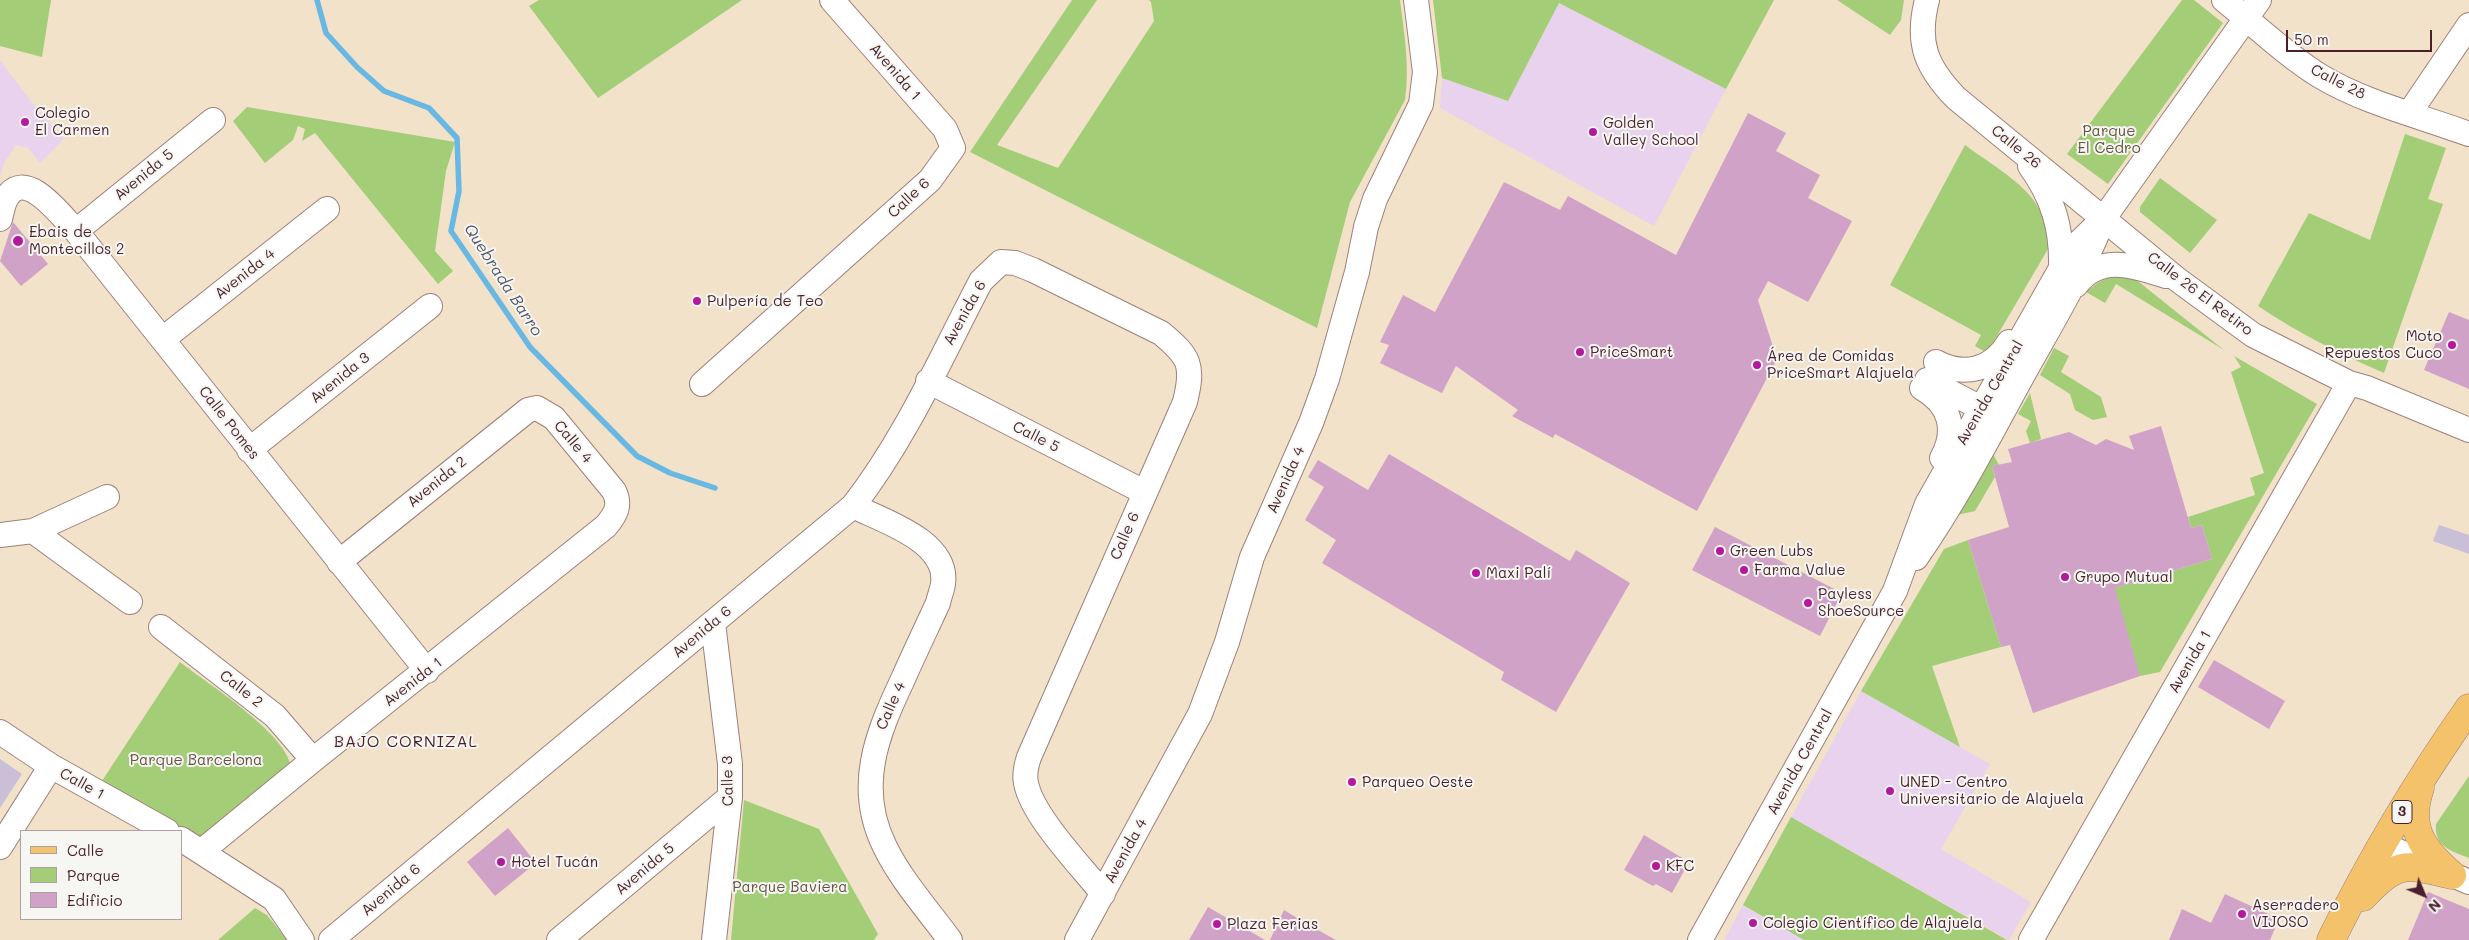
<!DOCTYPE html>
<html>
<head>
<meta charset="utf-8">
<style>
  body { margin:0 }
  #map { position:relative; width:2469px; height:940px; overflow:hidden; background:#f1e2c9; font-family:Mali,sans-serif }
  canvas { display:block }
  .legend { position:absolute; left:20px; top:830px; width:162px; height:90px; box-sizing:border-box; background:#f6f6f2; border:1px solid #b1a0a2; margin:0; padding:6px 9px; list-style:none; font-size:15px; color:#4a1f2b }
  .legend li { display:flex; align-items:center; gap:10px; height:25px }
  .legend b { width:25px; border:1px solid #b1a0a2 }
  .north { position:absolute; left:2399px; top:870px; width:50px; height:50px; -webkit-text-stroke:4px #f6f6f2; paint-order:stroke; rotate:135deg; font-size:14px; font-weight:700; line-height:20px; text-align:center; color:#4a1f2b }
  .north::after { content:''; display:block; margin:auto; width:18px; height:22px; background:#4a1f2b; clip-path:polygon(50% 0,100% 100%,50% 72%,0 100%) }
  .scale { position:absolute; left:2286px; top:30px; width:146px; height:22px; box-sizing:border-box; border:2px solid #4a1f2b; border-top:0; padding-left:6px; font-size:15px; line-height:18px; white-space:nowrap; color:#4a1f2b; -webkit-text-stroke:4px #f6f6f2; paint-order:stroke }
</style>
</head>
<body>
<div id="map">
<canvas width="2469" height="940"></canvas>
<ul class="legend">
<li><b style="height:6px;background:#f4c26a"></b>Calle</li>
<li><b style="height:14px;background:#a4cd78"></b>Parque</li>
<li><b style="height:14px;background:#d1a2c8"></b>Edificio</li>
</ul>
<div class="north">N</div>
<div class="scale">50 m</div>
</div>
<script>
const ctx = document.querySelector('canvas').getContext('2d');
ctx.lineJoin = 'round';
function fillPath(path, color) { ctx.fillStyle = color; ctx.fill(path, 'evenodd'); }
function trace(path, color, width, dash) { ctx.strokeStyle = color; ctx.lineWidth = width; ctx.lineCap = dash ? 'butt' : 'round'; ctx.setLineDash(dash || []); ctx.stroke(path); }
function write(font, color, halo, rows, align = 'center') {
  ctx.font = font + ' Mali,sans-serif'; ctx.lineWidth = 4; ctx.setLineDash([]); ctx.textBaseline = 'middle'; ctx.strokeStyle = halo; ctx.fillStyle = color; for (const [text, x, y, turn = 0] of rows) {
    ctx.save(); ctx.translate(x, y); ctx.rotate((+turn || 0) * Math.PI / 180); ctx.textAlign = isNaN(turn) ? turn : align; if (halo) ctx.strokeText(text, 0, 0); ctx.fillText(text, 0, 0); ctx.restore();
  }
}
const built = new Path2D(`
  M1559 3 1726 89 1654 226 1440 108 1442 78 1508 101Z
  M0 60 34 105 64 139 40 163 28 148 16 145 4 163 0 176Z
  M1861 691 1990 764 1941 849 2031 902 2009 940 1791 817Z
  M1743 905 1804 940H1724Z`);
const industrial = new Path2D(`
  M2439 525 2469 535V554L2433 541Z
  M0 759 22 774 0 808Z`);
const green = new Path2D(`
  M0 0H51L42 57 0 46Z
  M539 0H742L598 98 529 6Z
  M1072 0H1097L997 145 1058 168 1154 21 1151 2 1149 0H1400C1404 33 1410 66 1405 100L1350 202 1317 328 970 152Z
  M1433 0H1774L1726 89 1559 3 1508 101 1442 78Z
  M1837 0H1904L1901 20 1890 35Z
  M2182 0H2194L2223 23 2108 184 2067 154Z
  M247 107 455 142 446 171 435 251 453 271 438 284 315 133 302 141 305 129 298 126 293 140 265 163 233 121Z
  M2405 134 2446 148 2428 199 2443 204 2384 373C2340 354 2298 333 2258 306L2309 213 2370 240Z
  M1965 145C2002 173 2052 195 2048 249L1987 353 1975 346 1981 335 1890 285Z
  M2160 178 2217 220 2190 253 2140 212V207Z
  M2115 275 2134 278 2224 350 2116 284 2105 303 2086 292 2099 282Z
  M2054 348 2069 356 2061 372 2101 397 2107 417 2093 420 2075 410 2070 394 2040 375Z
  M2234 356 2317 404 2160 672 2140 676 2088 596 2212 559 2202 525 2191 528 2188 517 2255 495 2250 478 2264 473 2231 372 2241 367Z
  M2030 393 2041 439 2030 443 2026 431 2031 421 2018 414Z
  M1993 454 1999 465 1992 466 1995 477 1975 511 1957 515Z
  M1968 540 2001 647 1932 666 1960 747 1861 691 1944 549Z
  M180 662C208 684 286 733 291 767L202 845 102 781Z
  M2469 776V858C2452 851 2434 847 2436 824Z
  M744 800 819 829 878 934 874 940H731Z
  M1791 817 2007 940H1804L1743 905Z
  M255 908 267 915 287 940H218Z`);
const stream = new Path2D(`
  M317 0 326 33 357 67 384 91 429 108 457 138 459 191 451 231 530 347 637 456 670 473 715 488`);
const building = new Path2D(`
  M1748 113 1786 133 1776 151 1820 175 1808 198 1852 221 1808 302 1768 281 1758 300 1777 359 1697 511 1555 434 1553 438 1512 416 1518 410 1456 366 1442 393 1380 363 1389 345 1380 342 1403 295 1435 312 1504 182 1560 210 1568 196 1676 255Z
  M13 222 48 264 21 286 0 261Z
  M2449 312 2469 320V389L2424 370Z
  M2161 426 2191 528 2202 525 2212 559 2115 588 2140 676 2033 713 2010 645 2001 647 1968 540 2009 527 1992 466 2012 462 2008 449 2069 432 2096 445 2106 439 2134 450 2129 436Z
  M1389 454 1570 561 1576 550 1630 583 1556 712 1501 680 1504 672 1322 563 1336 540 1305 520 1324 487 1308 477 1318 460 1368 490Z
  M1715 527 1842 593 1820 636 1692 570Z
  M2214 660 2285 701 2269 729 2198 687Z
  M508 828 536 863 495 896 467 862Z
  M1644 835 1689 862 1672 893 1656 884 1653 886 1624 870Z
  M2428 892 2469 909V940H2408Z
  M2225 894 2279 919 2270 940H2169L2182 909 2211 923Z
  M1208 907 1265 940H1189Z
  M1284 910 1307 924 1336 940H1270Z`);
const minor = new Path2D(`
  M1927 0C1916 43 1926 67 1956 98L2178 280 2253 335 2349 383 2367 388 2469 430
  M2224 0C2255 25 2286 55 2320 76 2365 103 2420 116 2469 134
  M2410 112 2469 25
  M2030 166C2053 198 2062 228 2061 267
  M0 219C2 212 3 203 7 197 26 167 62 217 76 231L427 671
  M76 231 213 120
  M2076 285C2100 253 2134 266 2166 276
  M163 339 327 209
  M1936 362C1964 377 1993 370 2009 342
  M1927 380 1973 404H1984L1995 397
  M928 381 1144 492
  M702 384 930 180 953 148 945 129 832 0
  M1922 388C1951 404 1957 431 1942 458
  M249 450 430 306
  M853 506C883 521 949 541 943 584 942 591 939 597 938 603 926 629 914 654 903 679 877 734 855 787 885 847 901 880 928 910 950 940
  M33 531 107 497
  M0 535 33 531 130 602
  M1916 558C1955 502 1987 441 2019 382 2047 331 2078 281 2100 227
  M713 623 730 764V797L714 940
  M161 627 275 716 313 760
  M0 732 51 766 167 831
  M181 839 274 899 302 940
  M2382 844 2469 882
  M0 847 51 766
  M202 851 313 760 606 526C616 514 621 505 614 491L554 418 537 408 528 410 339 562
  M331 940 853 506C906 438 941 357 981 281L1001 262 1015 263 1033 270 1161 333C1190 357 1194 365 1185 402L1029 757C1026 766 1024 774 1026 783 1032 816 1082 867 1103 894
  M559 940 730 797
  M1077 940 1200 714 1227 642 1252 557 1311 423 1327 379 1357 272 1366 227 1375 199 1421 104 1425 72 1416 0
  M1700 940 1895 591 1927 504 2072 249 2104 218 2259 0
  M2031 940 2349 383`);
const major = new Path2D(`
  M2420 788C2406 828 2423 850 2452 875
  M2363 897C2397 860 2405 864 2452 875
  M2331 940C2371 859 2417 782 2469 708`);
const markers = [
  [25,122,5,"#b5179e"],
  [1593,132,5,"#b5179e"],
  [18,241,6,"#b5179e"],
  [697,301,5,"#b5179e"],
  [2452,345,5,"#b5179e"],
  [1580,352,5,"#b5179e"],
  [1757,365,5,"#b5179e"],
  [1720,551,5,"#b5179e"],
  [1744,570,5,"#b5179e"],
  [1476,573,5,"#b5179e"],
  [2065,577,5,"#b5179e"],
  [1808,603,5,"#b5179e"],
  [1352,782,5,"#b5179e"],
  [1890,791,5,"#b5179e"],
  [501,862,5,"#b5179e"],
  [1656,866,5,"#b5179e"],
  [2242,914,5,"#b5179e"],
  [1753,923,5,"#b5179e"],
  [1217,924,5,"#b5179e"]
];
const shields = [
  [2402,812,20]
];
const shieldNames = [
  ["3",2402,812]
];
const streetNames = [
  ["Avenida 1",895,72,49],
  ["Calle 28",2338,82,27],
  ["Calle 26",2016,147,39],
  ["Avenida 5",144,175,-39],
  ["Calle 6",909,198,-43],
  ["Avenida 4",245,274,-38],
  ["Calle 26 El Retiro",2200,294,37],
  ["Avenida 6",965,313,-61],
  ["Avenida 3",340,378,-39],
  ["Avenida Central",1990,393,-60],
  ["Calle Pomes",229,423,52],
  ["Calle 5",1036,437,27],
  ["Calle 4",573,442,50],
  ["Avenida 4",1286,480,-66],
  ["Avenida 2",437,482,-39],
  ["Calle 6",1125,536,-66],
  ["Avenida 6",702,632,-40],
  ["Avenida 1",2190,662,-60],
  ["Avenida 1",413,682,-38],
  ["Calle 2",241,689,38],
  ["Calle 4",891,706,-66],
  ["Avenida Central",1800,762,-61],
  ["Calle 3",728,781,-91],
  ["Calle 1",82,784,29],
  ["Avenida 4",1126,851,-61],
  ["Avenida 5",645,869,-40],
  ["Avenida 6",391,890,-40]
];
const poiNames = [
  ["Colegio",35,113],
  ["El Carmen",35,130],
  ["Golden",1603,123],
  ["Valley School",1603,140],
  ["Ebais de",29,232],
  ["Montecillos 2",29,249],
  ["Pulpería de Teo",707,301],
  ["Moto",2442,336,"right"],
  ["Repuestos Cuco",2442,353,"right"],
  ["PriceSmart",1590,352],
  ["Área de Comidas",1767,356],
  ["PriceSmart Alajuela",1767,373],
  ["Green Lubs",1730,551],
  ["Farma Value",1754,570],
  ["Maxi Palí",1486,573],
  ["Grupo Mutual",2075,577],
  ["Payless",1818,594],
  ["ShoeSource",1818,611],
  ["Parqueo Oeste",1362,782],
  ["UNED - Centro",1900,782],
  ["Universitario de Alajuela",1900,799],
  ["Hotel Tucán",511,862],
  ["KFC",1666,866],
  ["Aserradero",2252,905],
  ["VIJOSO",2252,922],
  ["Colegio Científico de Alajuela",1763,923],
  ["Plaza Ferias",1227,924]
];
const parkNames = [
  ["Parque",2109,131],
  ["El Cedro",2109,148],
  ["Parque Barcelona",196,760],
  ["Parque Baviera",790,887]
];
const waterNames = [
  ["Quebrada Barro",503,280,57]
];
const neighbourhoodNames = [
  ["BAJO CORNIZAL",406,742]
];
fillPath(built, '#e8d2ee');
fillPath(industrial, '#c9bfd7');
fillPath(green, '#a4cd78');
trace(stream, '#69b7e3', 5.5);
fillPath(building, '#d1a2c8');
trace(minor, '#9e807a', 26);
trace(major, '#9e807a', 29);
trace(minor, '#fff', 24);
trace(major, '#f4c26a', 28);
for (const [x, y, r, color] of markers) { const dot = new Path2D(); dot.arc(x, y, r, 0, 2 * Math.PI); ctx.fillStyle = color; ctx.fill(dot); trace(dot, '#f6f6f2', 2); }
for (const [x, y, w] of shields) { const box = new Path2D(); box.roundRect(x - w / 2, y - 11.5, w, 23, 4); ctx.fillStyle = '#f6f6f2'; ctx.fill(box); trace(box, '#4a1f2b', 1); }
write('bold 14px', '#4a1f2b', null, shieldNames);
write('15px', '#4a1f2b', '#f6f6f2', streetNames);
write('15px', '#4a1f2b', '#f6f6f2', poiNames, 'left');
write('15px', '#655342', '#f6f6f2', parkNames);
write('italic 16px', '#55546b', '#f6f6f2', waterNames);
ctx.letterSpacing = '1px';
write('16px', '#4a1f2b', '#f6f6f2', neighbourhoodNames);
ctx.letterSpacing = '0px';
</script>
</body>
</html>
